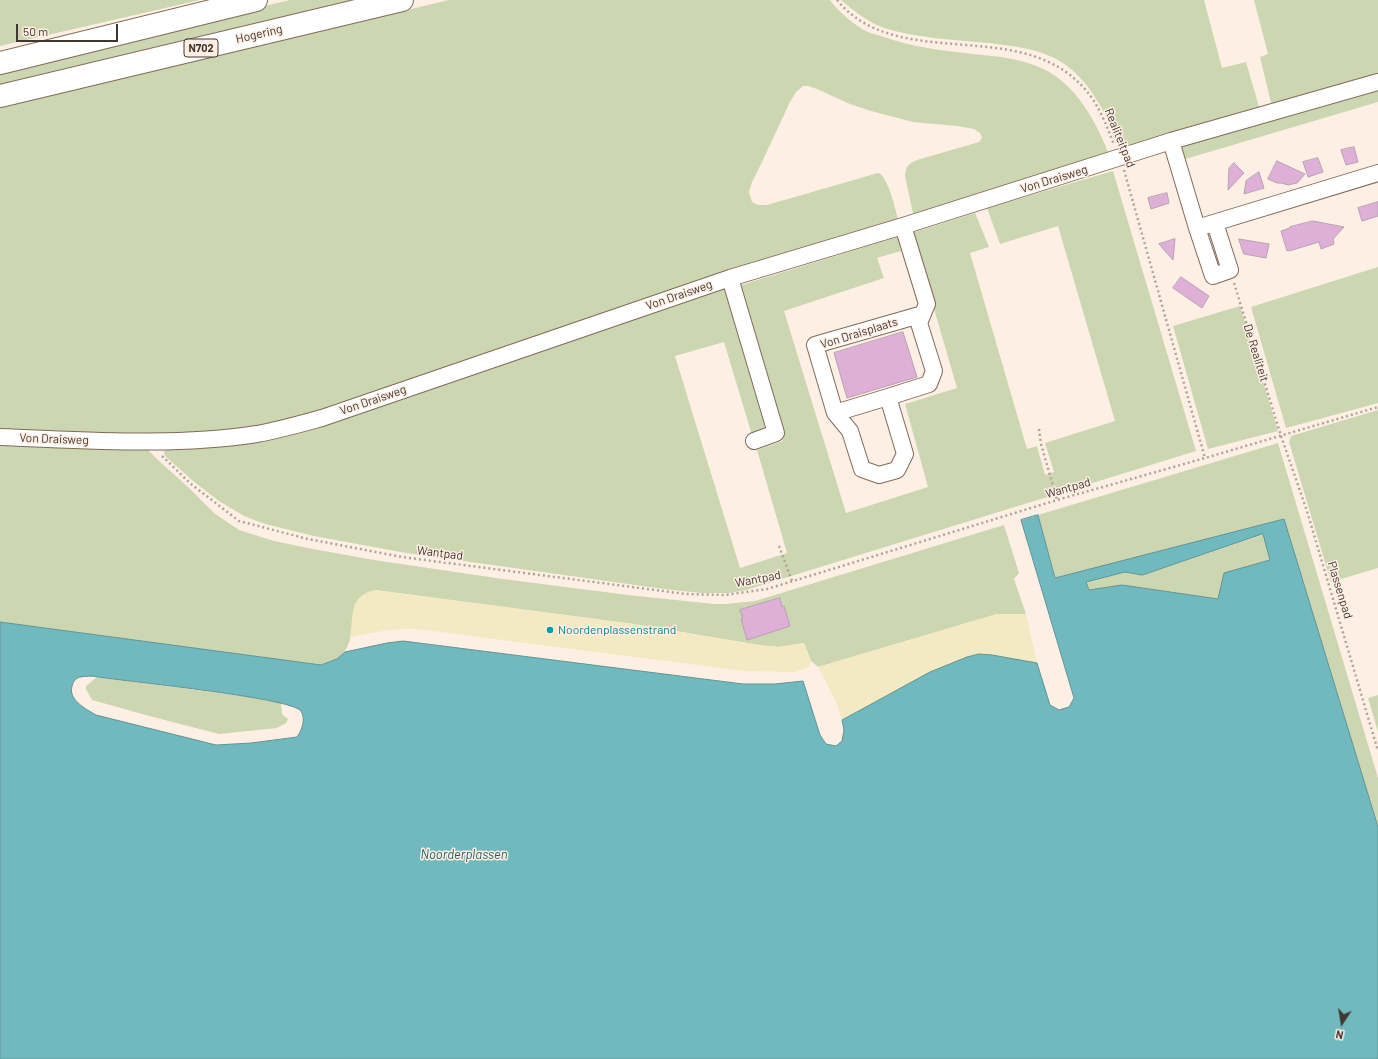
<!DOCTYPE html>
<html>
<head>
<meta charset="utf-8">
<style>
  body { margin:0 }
  #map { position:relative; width:1378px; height:1059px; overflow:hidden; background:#feefe4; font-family:Barlow,sans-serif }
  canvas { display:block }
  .north { position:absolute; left:1322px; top:1003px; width:40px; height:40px; -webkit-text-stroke:3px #feefe4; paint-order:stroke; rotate:192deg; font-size:11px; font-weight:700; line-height:16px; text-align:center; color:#413730 }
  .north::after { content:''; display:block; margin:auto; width:14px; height:18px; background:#413730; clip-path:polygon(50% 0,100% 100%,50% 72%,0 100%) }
  .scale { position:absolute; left:16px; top:24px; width:102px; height:18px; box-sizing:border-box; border:2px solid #413730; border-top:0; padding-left:5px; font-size:12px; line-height:14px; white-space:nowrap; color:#413730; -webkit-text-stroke:3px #feefe4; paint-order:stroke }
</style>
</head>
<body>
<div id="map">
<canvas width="1378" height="1059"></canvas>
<div class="north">N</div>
<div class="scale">50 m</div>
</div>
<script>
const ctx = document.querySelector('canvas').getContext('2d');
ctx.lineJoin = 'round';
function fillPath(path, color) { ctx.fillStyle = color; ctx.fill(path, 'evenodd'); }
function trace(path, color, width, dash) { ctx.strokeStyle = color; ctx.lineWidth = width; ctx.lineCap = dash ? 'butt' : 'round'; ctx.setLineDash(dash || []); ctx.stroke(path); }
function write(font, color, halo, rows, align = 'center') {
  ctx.font = font + ' Barlow,sans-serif'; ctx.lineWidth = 3; ctx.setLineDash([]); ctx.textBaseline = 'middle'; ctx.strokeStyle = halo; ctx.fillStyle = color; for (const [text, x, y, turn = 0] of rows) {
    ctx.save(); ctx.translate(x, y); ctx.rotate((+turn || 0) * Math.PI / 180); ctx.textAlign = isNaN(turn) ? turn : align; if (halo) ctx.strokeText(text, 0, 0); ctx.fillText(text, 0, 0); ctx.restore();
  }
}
const green = new Path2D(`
  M0 0H200L0 46Z
  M290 0H362L0 85V70Z
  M449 0H830C839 12 851 22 864 30 869 33 875 34 881 36 913 48 948 51 982 55 1002 57 1022 59 1041 68 1076 83 1097 123 1110 157L914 218 905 176C906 166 908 164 917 160L979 142 982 138 980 133 974 129 957 126 913 122 871 111 850 104 817 89 808 86H803L796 92 790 102 761 164 752 182 749 192 752 202 758 205H767L878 173C888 175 896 212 899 223L321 414 257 429 156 437 0 430V107Z
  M841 0H1204L1222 68 1246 62 1260 110 1125 149 1121 147C1108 119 1095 90 1071 69 1047 49 1019 47 989 43 954 40 917 38 884 28 869 23 853 10 841 0Z
  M1254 0H1378V75L1272 107 1260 57 1268 54Z
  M1378 87V102L1182 160 1179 147Z
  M1113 171 1196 451 746 590 730 593H701L664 589 406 553 314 536 265 524 244 516 219 501 193 481 165 456 164 452 166 448 214 445 716 287 729 292 765 426 762 431 752 435 724 342 675 356 740 568 787 553 757 450 783 441 738 286 897 237 901 251 877 258 884 278 784 311 846 513 928 487 905 404 957 388 912 233 975 213 989 247 970 253 1027 449 1037 446 1045 475 1054 472 1045 443 1115 421 1058 226 1000 244 987 208Z
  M1378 267V403L1286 428 1251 307Z
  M1240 306 1278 431 1208 449 1173 326Z
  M1378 410V568L1331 582 1289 442 1291 436Z
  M0 442 145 447 158 460 188 487 214 513 239 530 274 541 313 549 374 560 503 579 628 595 714 604H726L755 601 1004 525 1019 573 1014 579 1026 614H997L818 667 811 661 804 643 778 647 759 645 634 624 375 590 355 604C351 631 355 658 321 665L0 622Z
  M1278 443 1378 778V827L1284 520 1055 578 1038 515Z
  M1264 534 1270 560 1225 573 1218 599 1122 585 1089 590 1086 582 1125 572 1143 575Z
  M97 677 249 697 281 703 282 714 288 719 286 723 277 728 219 734 153 717 92 700 86 689V686Z
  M1378 695V732L1368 698Z`);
const sand = new Path2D(`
  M375 590 634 624 759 645 778 647 804 643 811 661 809 667 795 672 744 671 417 629C394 628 373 633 350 637 354 616 348 596 375 590Z
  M997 614H1026L1037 663 992 655 967 657 930 672 842 720 837 704 818 667Z`);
const water = new Path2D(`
  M1038 515 1055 578 1284 519 1378 827V1059H0V622L321 665 337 659 345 652 387 643 403 641 743 684H775L803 681 820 735 826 744 836 746 842 741 844 730 842 720 930 672 967 657 979 654 992 655 1037 663 1050 705 1059 710 1069 707 1074 698 1021 520ZM1263 534 1270 560 1224 573 1218 599 1122 585 1089 590 1086 582 1125 572 1142 575ZM92 676C120 681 290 697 301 711 306 719 302 730 297 737L251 743 216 745 96 715C86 709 68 700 72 686 75 675 82 677 92 676Z`);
const building = new Path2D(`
  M1354 147 1358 162 1346 165 1341 150Z
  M1318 158 1323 172 1308 177 1303 162Z
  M1277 161 1305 174 1297 183 1288 185 1281 183H1277L1268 179Z
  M1234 163 1244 173 1228 190 1229 168Z
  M1259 172 1264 188 1244 194 1246 181Z
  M1167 193 1169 203 1151 209 1148 198Z
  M1378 202V216L1362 221 1358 208Z
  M1313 221 1344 227 1333 239 1334 244 1321 249 1319 242 1289 251 1288 250 1287 251 1281 231 1290 228V227Z
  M1175 239 1173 260 1159 244Z
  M1239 239 1269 244 1266 258 1244 254Z
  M1181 277 1209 296 1202 308 1173 288Z
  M903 332 917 377 847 398 834 353Z
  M780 598 782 607 784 606 790 626 747 640 741 619H743L740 610Z`);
const path = new Path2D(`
  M837 0C901 77 1029 10 1092 98 1102 113 1108 129 1114 145
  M1124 170 1205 458
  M1234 283 1281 436 1307 511 1378 751
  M1039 429 1041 444 1057 500
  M162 456 191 484 239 521 308 539 402 557 686 594 725 595 767 589 1057 500 1205 458 1378 407
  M779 546 792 581`);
const minor = new Path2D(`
  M1171 141 1197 228 1378 173
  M903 226 927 304 919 323 934 371 929 384 888 397 905 454 897 470 879 475 862 469 850 431 835 413 815 345 923 314
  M1197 228 1213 276 1230 270 1215 223
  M730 278 776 433 754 441
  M835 413 888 397
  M0 437C85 440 172 447 257 434 279 430 300 424 322 418L730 278 903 226 1171 141 1378 82`);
const highway = new Path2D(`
  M0 63 256 0
  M0 96 402 0`);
const markers = [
  [550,630,4,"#0f9aa8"]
];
const shields = [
  [201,48,34]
];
const shieldNames = [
  ["N702",201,48]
];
const streetNames = [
  ["Hogering",259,34,-13],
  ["Realiteitpad",1120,138,68],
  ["Von Draisweg",1054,179,-17],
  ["Von Draisweg",679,295,-19],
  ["Von Draisplaats",859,333,-17],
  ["De Realiteit",1256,353,73],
  ["Von Draisweg",373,400,-19],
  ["Von Draisweg",54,439,2],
  ["Wantpad",1068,488,-16],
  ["Wantpad",440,553,7],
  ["Wantpad",758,579,-11],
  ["Plassenpad",1340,590,73]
];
const cultureNames = [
  ["Noordenplassenstrand",558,630]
];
const waterNames = [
  ["Noorderplassen",464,855]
];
fillPath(green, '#ccd6b1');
fillPath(sand, '#f3e9c3');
fillPath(water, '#70babf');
trace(water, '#629394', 1);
fillPath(building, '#dfb0d7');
trace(building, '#b8a1b4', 1);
trace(minor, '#806a59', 18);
trace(highway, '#806a59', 24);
trace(path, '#afa399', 2.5, [2, 3]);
trace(minor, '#fff', 16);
trace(highway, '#fff', 22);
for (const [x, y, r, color] of markers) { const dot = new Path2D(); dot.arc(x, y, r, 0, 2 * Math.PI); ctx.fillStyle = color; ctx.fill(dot); trace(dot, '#feefe4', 1.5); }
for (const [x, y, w] of shields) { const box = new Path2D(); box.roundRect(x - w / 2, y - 9, w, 18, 3); ctx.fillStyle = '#feefe4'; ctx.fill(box); trace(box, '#413730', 1); }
write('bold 11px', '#413730', null, shieldNames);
write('12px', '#413730', '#feefe4', streetNames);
write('12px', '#0d838f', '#feefe4', cultureNames, 'left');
write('italic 13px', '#246166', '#feefe4', waterNames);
</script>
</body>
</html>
